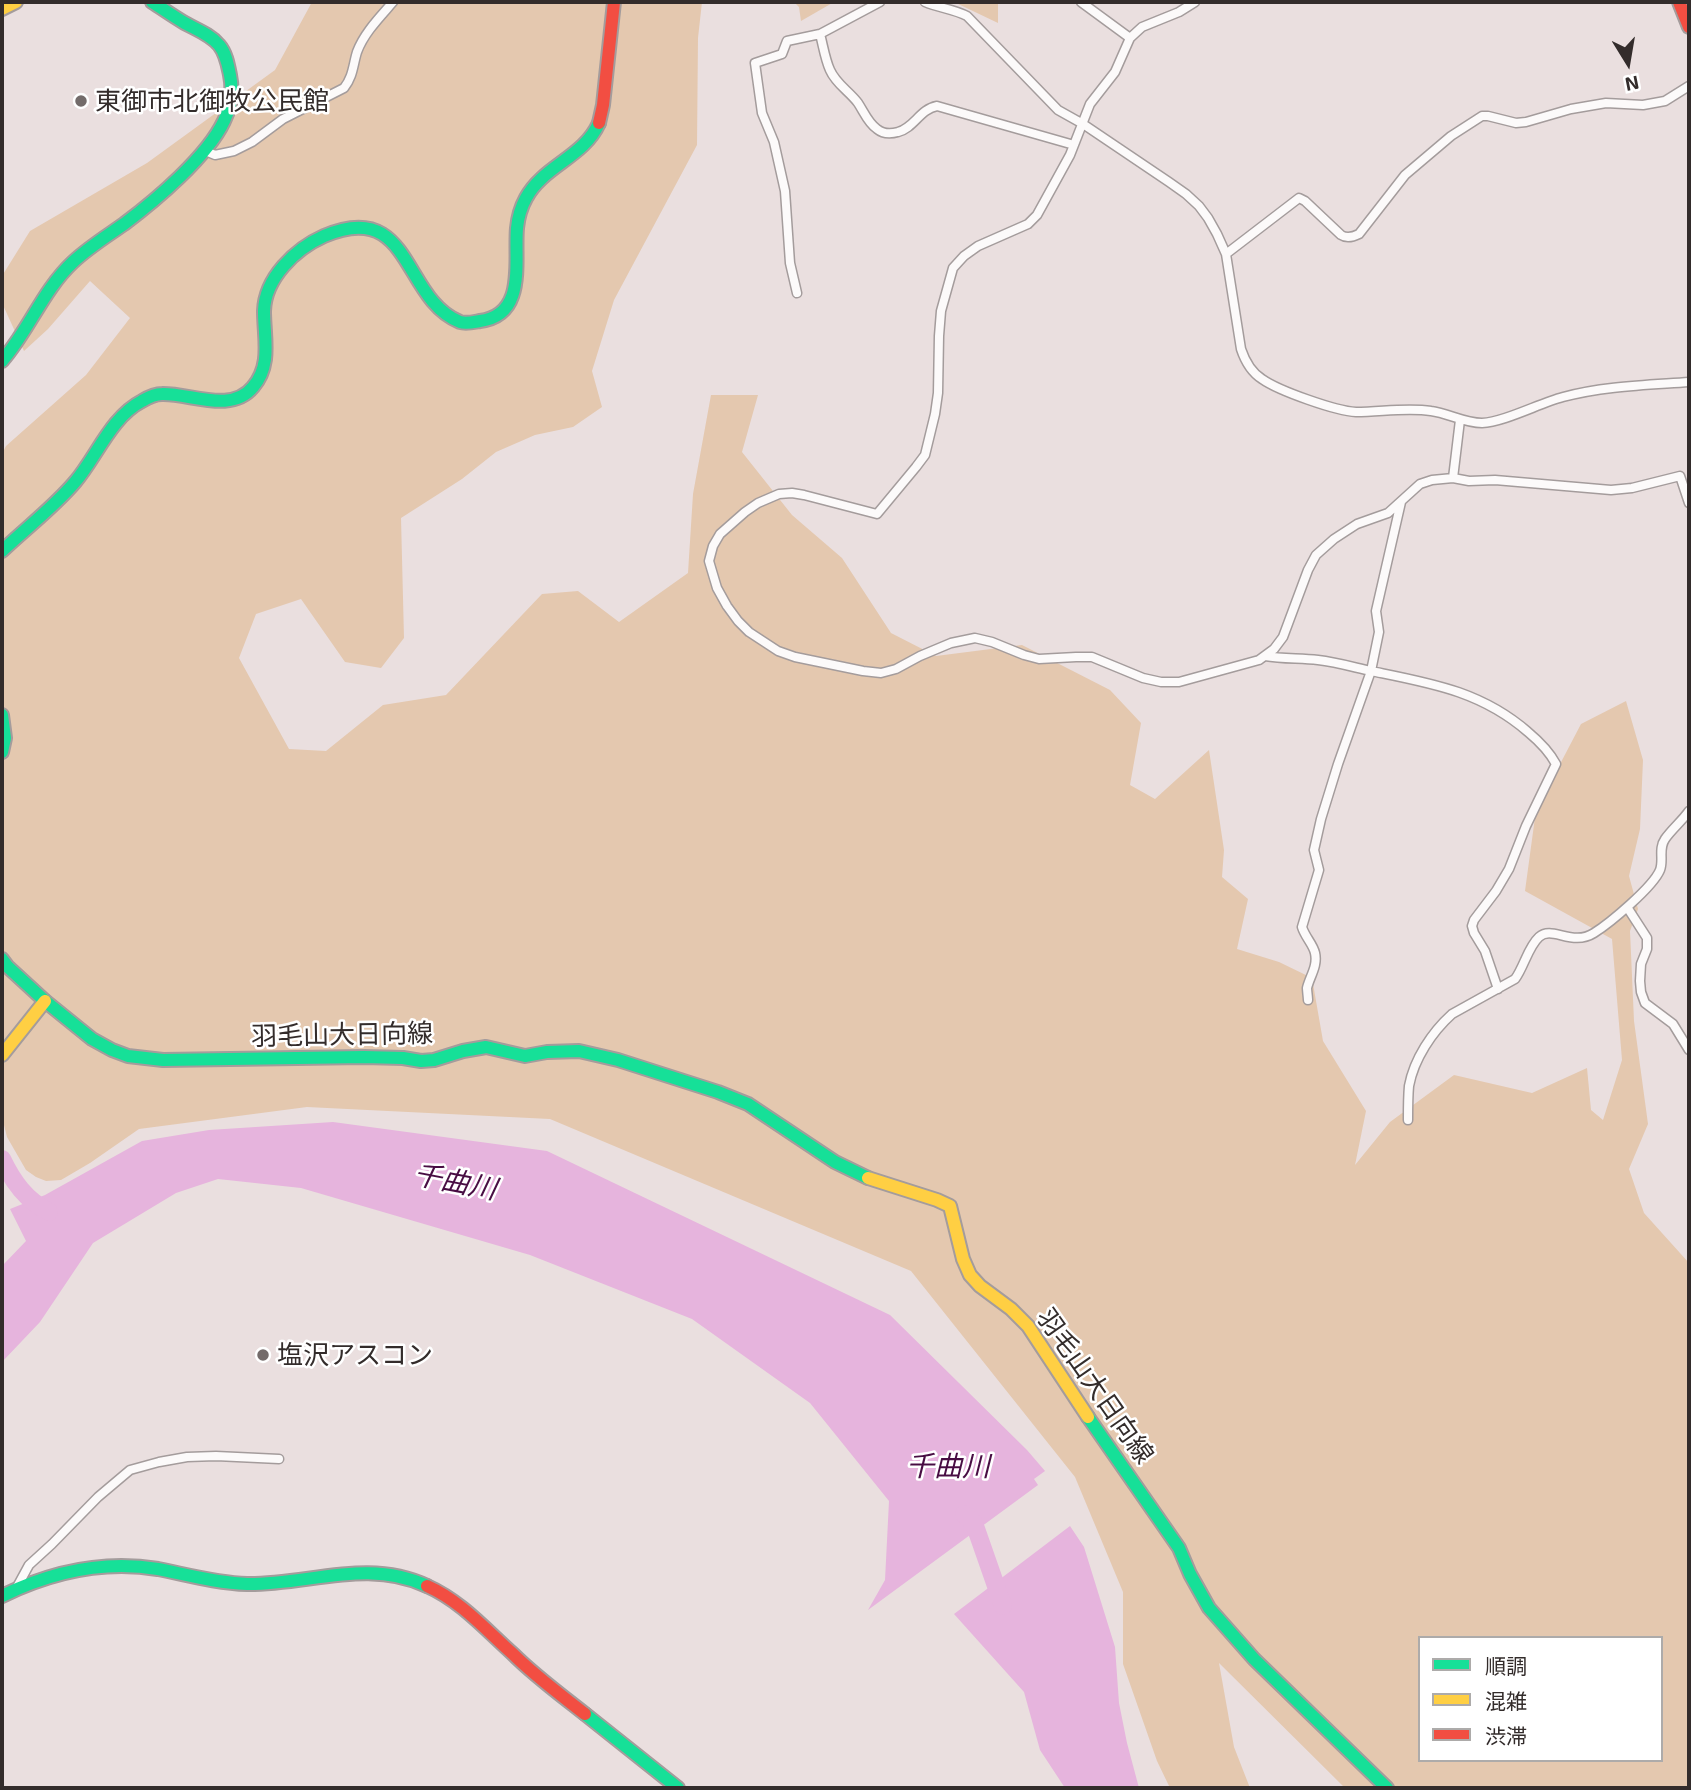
<!DOCTYPE html>
<html>
<head>
<meta charset="utf-8">
<style>
  body { margin:0 }
  #map { position:relative; width:1691px; height:1790px; overflow:hidden; background:#eadfdf; font-family:"Exo 2","Noto Sans JP",sans-serif }
  canvas { display:block }
  .frame { position:absolute; inset:0; border:4px solid #332c2b; pointer-events:none }
  .legend { position:absolute; left:1418px; top:1636px; width:245px; height:126px; box-sizing:border-box; background:#fff; border:2px solid #adabaa; margin:0; padding:9px 12px; list-style:none; font-size:21px; color:#332c2b }
  .legend li { display:flex; align-items:center; gap:14px; height:35px }
  .legend b { width:35px; border:2px solid #adabaa }
  .north { position:absolute; left:1593px; top:28px; width:70px; height:70px; -webkit-text-stroke:5px #fff; paint-order:stroke; rotate:169deg; font-size:19px; font-weight:700; line-height:28px; text-align:center; color:#332c2b }
  .north::after { content:''; display:block; margin:auto; width:24px; height:32px; background:#332c2b; clip-path:polygon(50% 0,100% 100%,50% 72%,0 100%) }
</style>
</head>
<body>
<div id="map">
<canvas width="1691" height="1790"></canvas>
<div class="frame"></div>
<ul class="legend">
<li><b style="height:9px;background:#16e098"></b>順調</li>
<li><b style="height:9px;background:#ffcf43"></b>混雑</li>
<li><b style="height:9px;background:#f24e42"></b>渋滞</li>
</ul>
<div class="north">N</div>
</div>
<script>
const ctx = document.querySelector('canvas').getContext('2d');
ctx.lineJoin = 'round';
function fillPath(path, color) { ctx.fillStyle = color; ctx.fill(path, 'evenodd'); }
function trace(path, color, width, dash) { ctx.strokeStyle = color; ctx.lineWidth = width; ctx.lineCap = dash ? 'butt' : 'round'; ctx.setLineDash(dash || []); ctx.stroke(path); }
function write(font, color, halo, rows, align = 'center') {
  ctx.font = font + ' "Exo 2","Noto Sans JP",sans-serif'; ctx.lineWidth = 5; ctx.setLineDash([]); ctx.textBaseline = 'middle'; ctx.strokeStyle = halo; ctx.fillStyle = color; for (const [text, x, y, turn = 0] of rows) {
    ctx.save(); ctx.translate(x, y); ctx.rotate((+turn || 0) * Math.PI / 180); ctx.textAlign = isNaN(turn) ? turn : align; if (halo) ctx.strokeText(text, 0, 0); ctx.fillText(text, 0, 0); ctx.restore();
  }
}
const green = new Path2D(`
  M312 2H702L698 38 697 145 614 300 592 371 602 407 573 427 535 435 496 452 462 479 401 518 404 638 381 668 345 662 301 599 256 614 239 658 289 749 326 751 383 705 446 695 542 594 578 591 619 622 688 573 693 494 711 395H758L742 452 792 515 842 558 891 633 936 656 1022 645 1110 690 1141 723 1130 785 1155 799 1209 750 1224 850 1222 877 1248 899 1237 949 1279 962 1312 978 1323 1041 1366 1111 1355 1165 1390 1122 1454 1075 1532 1093 1587 1068 1591 1110 1603 1120 1622 1060 1612 939 1525 891 1536 810 1581 724 1626 701 1643 760 1640 829 1629 876 1638 909 1630 931 1634 1021 1648 1124 1629 1169 1644 1213 1689 1263V1788H1345L1219 1663 1234 1747 1250 1788H1170L1157 1761 1123 1664V1592L1075 1477 911 1271 550 1119 307 1107 139 1129 90 1163 61 1180 46 1181 36 1177 26 1170 7 1137 2 1117V454L6 446 86 375 130 318 90 281 48 329 24 351 2 303V276L30 231 147 163 275 70ZM1420 1638H1661V1760H1420Z
  M794 2H834L801 21 799 7Z
  M954 2H998V23Z`);
const water = new Path2D(`
  M333 1122 547 1151 890 1315 1027 1450 1045 1471 1034 1479 1038 1485 868 1610 885 1580 889 1501 810 1403 692 1319 530 1255 301 1188 218 1179 176 1193 93 1243 40 1322 2 1362V1266L26 1241 10 1209 45 1195 142 1141 209 1130Z
  M1070 1526 1084 1547 1115 1647 1119 1703 1127 1743 1139 1788H1065L1040 1750 1024 1692 954 1614Z`);
const river = new Path2D(`
  M2 1159C13 1182 26 1200 49 1212
  M964 1514 974 1523 1003 1606`);
const street = new Path2D(`
  M925 2C939 8 954 9 967 16L1058 110 1083 124 1169 182 1186 194 1199 206 1208 218 1217 234 1226 254 1241 349C1245 361 1251 372 1262 379 1279 391 1336 411 1356 412 1381 412 1407 407 1431 411 1448 413 1464 423 1482 423 1504 422 1540 403 1563 397 1603 386 1648 385 1689 382
  M1081 2 1130 38
  M1195 2 1179 12 1142 27 1130 38 1115 72 1090 104 1070 155 1037 215 1028 224 978 246 964 256 953 268 941 311 939 336 938 393 935 414 925 455 916 467 877 514 804 495 792 493 779 494 758 503 745 512 720 534 713 546 709 561 717 588 727 606 738 621 749 632 778 651 795 657 863 671 881 673 896 669 920 656 951 643 975 638 992 642 1024 655 1039 659 1076 657H1092L1143 678 1161 682H1179L1259 660 1274 649 1283 637 1308 570 1316 555 1334 539 1357 524 1388 513 1420 484 1432 480 1453 478 1469 481 1495 480 1611 490 1632 488 1680 476 1689 503
  M820 34C823 45 825 59 830 70 836 84 849 91 858 103 864 112 868 123 877 129 883 134 891 134 898 132 914 128 920 109 937 106L1074 145
  M203 150 215 155 234 151 252 142 283 119 344 88C353 77 353 65 357 52 364 33 380 17 393 2
  M1226 254 1299 198 1305 201 1341 235C1347 239 1353 237 1359 234L1405 175 1451 136 1482 116H1488L1516 123 1526 122 1571 109 1606 103 1643 105 1665 101 1689 86
  M797 293 790 263 785 191 774 142 762 113 755 63 782 54 787 41 820 34 880 2
  M1453 478 1460 420
  M1265 656C1283 659 1300 658 1318 660 1336 662 1353 667 1371 671 1430 683 1481 691 1528 732 1540 742 1549 751 1556 764L1526 826 1509 869 1496 891 1474 920 1472 926 1474 933 1485 951 1498 989
  M1627 907 1647 938V949L1641 964 1640 981 1641 992 1645 1003 1673 1024 1689 1050
  M1308 1000C1308 998 1307 990 1307 988 1310 976 1318 966 1315 953 1313 944 1305 937 1302 927L1319 870 1314 850 1321 819 1338 764 1371 671 1379 632 1376 611 1401 502
  M1408 1120C1408 1108 1408 1097 1409 1086 1414 1059 1432 1032 1452 1014L1515 979C1524 967 1528 947 1539 937 1552 925 1572 947 1594 933 1610 923 1653 887 1660 870 1664 860 1658 849 1665 839 1672 829 1682 821 1689 811
  M17 1587 29 1565 52 1544 98 1497 130 1470 159 1462 187 1457 216 1456 279 1459`);
const fast = new Path2D(`
  M2 361C29 330 43 290 73 262 89 247 107 236 124 224 156 200 207 157 224 121 231 107 233 90 230 75 228 65 226 53 219 45 210 34 195 29 183 22 173 16 163 9 152 2
  M2 551C26 528 54 507 75 482 97 456 111 417 142 401 147 398 155 394 162 394 190 393 231 414 253 387 272 365 264 338 264 311 265 278 295 249 324 236 412 198 402 299 460 322 466 324 474 322 480 321 527 315 514 261 517 228 518 218 521 207 526 198 543 166 584 157 599 123
  M2 715 5 738 2 752
  M2 959 8 967 45 1001 92 1039 112 1050 128 1056 163 1060 364 1057 403 1058 421 1061 434 1060 463 1051 486 1047 525 1056 547 1052 579 1051 618 1060 718 1092 748 1104 835 1162 868 1178
  M1088 1417 1179 1548 1190 1574 1209 1608 1254 1659 1387 1788
  M2 1596C51 1572 103 1560 158 1569 188 1575 217 1583 247 1584 308 1585 368 1558 427 1586
  M585 1714 678 1788`);
const slow = new Path2D(`
  M2 9 16 2
  M2 1055 45 1001
  M868 1178 937 1200 950 1206 963 1259 970 1275 980 1286 1011 1309 1028 1326 1088 1417`);
const jam = new Path2D(`
  M1679 2 1689 27
  M599 123 603 105 614 2
  M427 1586C461 1601 486 1630 513 1654 535 1676 561 1695 585 1714`);
const markers = [
  [81,101,7,"#736b6a"],
  [263,1355,7,"#736b6a"]
];
const poiNames = [
  ["東御市北御牧公民館",95,101],
  ["塩沢アスコン",277,1355]
];
const streetNames = [
  ["羽毛山大日向線",342,1035,-1],
  ["羽毛山大日向線",1095,1386,55]
];
const waterNames = [
  ["千曲川",455,1182,11],
  ["千曲川",948,1467]
];
fillPath(green, '#e4c8af');
fillPath(water, '#e6b4dd');
trace(river, '#e6b4dd', 18);
trace(street, '#a49c9c', 11);
trace(fast, '#a49c9c', 16);
trace(slow, '#a49c9c', 16);
trace(jam, '#a49c9c', 16);
trace(street, '#fcfafa', 8);
trace(fast, '#16e098', 12);
trace(slow, '#ffcf43', 12);
trace(jam, '#f24e42', 12);
for (const [x, y, r, color] of markers) { const dot = new Path2D(); dot.arc(x, y, r, 0, 2 * Math.PI); ctx.fillStyle = color; ctx.fill(dot); trace(dot, '#fff', 2.5); }
write('26px', '#332c2b', '#fff', poiNames, 'left');
write('26px', '#332c2b', '#fff', streetNames);
write('italic 28px', '#480d43', '#fff', waterNames);
</script>
</body>
</html>
